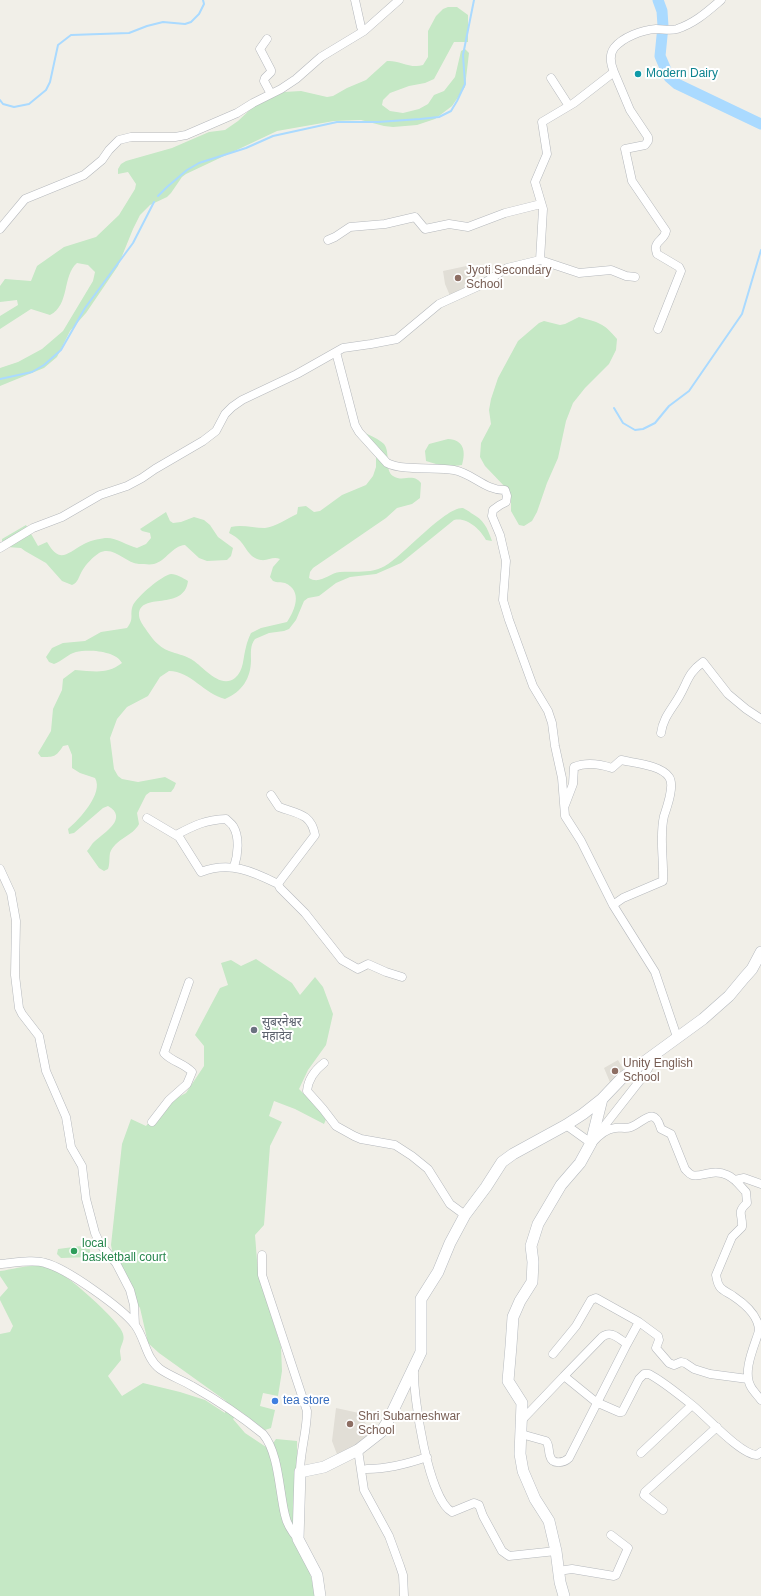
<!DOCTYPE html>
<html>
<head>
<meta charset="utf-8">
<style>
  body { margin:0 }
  canvas { display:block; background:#f1efe8 }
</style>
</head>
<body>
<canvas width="761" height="1596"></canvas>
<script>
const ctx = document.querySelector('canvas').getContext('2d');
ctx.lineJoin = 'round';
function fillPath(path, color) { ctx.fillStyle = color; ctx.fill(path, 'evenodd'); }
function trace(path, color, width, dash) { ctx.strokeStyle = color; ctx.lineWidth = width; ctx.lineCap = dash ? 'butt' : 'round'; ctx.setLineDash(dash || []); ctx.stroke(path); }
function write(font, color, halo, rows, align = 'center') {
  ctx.font = font + ' Helvetica,"Noto Sans Devanagari",sans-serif'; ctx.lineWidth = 4; ctx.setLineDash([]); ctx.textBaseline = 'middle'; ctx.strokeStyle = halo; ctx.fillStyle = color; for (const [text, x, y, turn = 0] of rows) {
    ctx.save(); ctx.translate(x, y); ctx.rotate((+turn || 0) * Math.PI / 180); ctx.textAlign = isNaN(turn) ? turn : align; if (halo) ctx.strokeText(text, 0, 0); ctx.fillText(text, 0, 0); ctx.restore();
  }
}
const education = new Path2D(`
  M471 265 474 272 469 289 451 298 445 284 443 271Z
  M618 1060 626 1074 612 1087 604 1068Z
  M336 1408 359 1413 373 1435 338 1457 332 1441Z`);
const green = new Path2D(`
  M448 7H457L468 15V42H454L434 79 425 83 409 86 390 93 383 100 382 105 390 111 403 113 419 109 428 104 434 95 444 91 455 77 461 51 465 49 469 53 465 87 452 106 435 119 417 125 393 127 384 126 361 120 334 121 277 131 186 174 182 177 171 193 167 197 150 205 140 215 133 229 118 266 86 313 70 331 57 357 44 368 0 386V368L18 362 42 349 63 331 93 281 95 272 88 265 77 263C62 276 70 305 50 315L31 309 0 329V316L18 305 17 300 0 302V286L5 279 31 281 37 266 64 247 96 237 119 215 135 189 136 184 128 172 118 174V169L121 164 126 161 172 148 209 132 225 130 238 121 254 106 284 92 301 91 327 97 333 96 347 88 366 80 387 61C399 60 410 69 423 65L428 57V31L436 16 443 9Z
  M579 317C599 323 603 322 617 339L616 350 609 364 585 388 573 403 566 421 558 458 547 483 537 512 532 521 524 526 519 525 511 511V499L507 489 485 466 480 457 481 443 491 424 489 410 491 399 498 378 518 341 539 323 544 321 560 325 565 324Z
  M363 432C369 435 379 439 384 444 391 453 384 470 393 476 404 483 412 472 421 483L420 498 412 504 397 508 386 518 313 568 310 572 309 578C320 585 329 573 340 572 356 571 370 574 385 566 402 557 446 506 463 508 465 509 469 511 471 513 484 520 487 527 492 541L486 540C480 529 467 517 454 520L401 563 376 574 350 577 336 583 319 596 308 598 304 601 296 620 289 629 284 631 269 633 255 639C250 646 251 652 251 660 251 678 242 692 225 699 204 694 191 671 169 671L160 677 148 696 127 707 117 719 110 738 114 769 118 776 122 779 138 782 165 777 176 783 174 788 171 792H150L146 795 137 813 139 824C133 836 115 839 110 853 109 858 110 864 108 869L104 871 99 868 87 851C90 848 92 843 95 841 104 833 129 818 108 806L103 808 74 833 69 834 68 829C79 820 104 793 95 778L80 773 72 768V755L68 745 63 746C56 757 54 757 41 757L38 753 51 731 53 709 62 690 63 679 75 670C94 671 106 675 122 663 116 651 89 649 76 652 68 654 62 661 54 664L49 662 46 657 52 648 63 643 85 641 101 632 127 628C135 618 129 615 133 605 138 596 161 576 171 574 177 574 183 578 188 581 184 612 139 591 139 615 139 619 142 624 145 628 151 637 158 647 169 651 177 654 184 655 191 659 203 666 220 690 235 678 244 671 243 657 246 647 247 642 249 637 251 633L261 628 287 622C295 610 303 591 285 583 281 582 277 583 273 581L270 577 273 567 280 559C273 556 268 561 261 560 248 558 246 545 237 538 235 536 232 535 229 533L231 527C242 524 253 528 265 528 275 527 288 518 297 514L298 507 306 506 314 512 320 511 342 495 366 485 373 476 376 467V456Z
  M448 439C464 440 466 451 462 465L446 467 426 461 425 451 429 444Z
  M166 512 170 521 173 523 181 522 194 517 204 520 210 525 218 537 233 548 231 556 227 560 207 561 199 558 185 545C172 546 166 561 154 564 150 565 143 564 139 564 125 563 114 545 99 553 93 557 86 564 82 571 79 576 78 583 72 585L62 581 46 563 25 551 21 548 7 547 2 541V539L26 525 38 546 47 542C60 564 66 554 84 544 89 541 98 539 105 538 116 537 126 545 137 548L146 544 151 538 150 533 142 531 140 529Z
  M256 959 292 983 300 995 315 977 323 987 333 1014 326 1045 308 1070 299 1089 327 1117 324 1124 295 1109 274 1101 269 1116 282 1122 270 1146 264 1225 255 1235 258 1273 281 1347 282 1371 278 1396 263 1393 260 1406 275 1410 271 1428 265 1430 240 1411 233 1419 245 1433 269 1449 276 1439 297 1441 298 1529 316 1596H0V1334L10 1332 13 1326 0 1300V1297L8 1288 0 1276V1271C15 1269 33 1263 48 1267 62 1269 112 1315 120 1328 127 1339 122 1341 120 1351 120 1353 121 1357 121 1360L108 1376 122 1396 143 1383 180 1392 205 1400 225 1413 226 1401 159 1353 148 1343 140 1308 116 1272 111 1245 122 1144 131 1119 146 1126 162 1106 186 1093 204 1066V1046L195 1035 220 988 228 985 221 963 231 960 241 966Z
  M89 1245 91 1257 61 1258 57 1254 58 1249Z`);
const stream = new Path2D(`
  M0 100 3 104 14 107 29 104 46 90 50 82 58 45 71 35 129 33 147 26 163 22 185 24 191 22 199 14 204 4 203 0
  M158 196 167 187 187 170 199 163 246 148 273 136 337 122H378L420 119 439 117 451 111 457 101 465 84 463 55 474 0
  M0 379 32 372 44 365 61 350 85 308 133 243 154 202
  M614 408 623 423 635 430 643 429 655 423 669 406 689 391 742 314 761 250`);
const river = new Path2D(`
  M658 0 662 11 663 26 660 56 669 77 677 84 761 124`);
const street = new Path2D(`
  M355 0 361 27 364 31
  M267 39 260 49 271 70V72L265 78 264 81 271 94
  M614 72 630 110 648 137V141L645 145 625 149 632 181 666 231C664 242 652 240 657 254L679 267 681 271 658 329
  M551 78 569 106
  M0 229 25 199 84 175 102 160 109 150 119 140 131 137H175L186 135 237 113 253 103 281 89 296 79 321 57 364 31 399 0
  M328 240 335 237 350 227 385 224 415 217 425 229 449 224 468 227 505 213 541 204
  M540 260 579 273 611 270 626 276 635 277
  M336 352 355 425 359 432 387 463C402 471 436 467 454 470 472 473 486 491 505 490L507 496 506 502 500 505 493 510 492 516 500 535 506 561 503 600 509 620 533 686 548 711 552 723 555 746 562 778 565 816 581 841 613 905 655 972 677 1037
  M0 548 33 528 62 517 100 495 127 486 142 478 155 469 203 441 216 431 225 414 232 407 242 400 297 374 343 348 371 344 397 339 439 304 481 285 507 268 540 260 543 209 535 182 547 154 542 122 574 103 614 72C611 65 609 55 614 48 623 37 642 30 656 29 663 29 670 31 677 29 695 23 707 12 721 0
  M661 733C663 717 673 708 680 695 688 681 688 673 703 662L728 694 746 709 761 719
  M271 795 279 807C297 814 311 813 315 835L280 881 278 884 280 888 305 913 342 960 358 969 368 964 386 972 402 977
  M565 805 573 784 574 767C586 762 600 764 612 768L621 760C634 763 661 765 669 777 675 785 667 807 664 816 659 837 664 859 663 881L623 898 613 905
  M147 818 179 837 201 872C230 861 252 871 278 884
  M176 835C195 825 205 820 226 819 228 821 232 824 233 826 240 837 238 855 234 867
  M0 869 11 893 16 921 15 975 19 1008 22 1014 39 1036 46 1071 66 1117 71 1147 82 1166 86 1199 95 1233 100 1244 116 1263 130 1290 134 1305 135 1325
  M324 1063C315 1070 308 1080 307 1091L323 1109 336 1126 354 1136 361 1139 395 1145 412 1156 428 1169 450 1204 465 1215
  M152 1122 169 1100 187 1084 192 1072C184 1063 172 1062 164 1053L189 982
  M566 1125 591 1143
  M598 1134 645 1074 656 1055
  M592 1143C598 1136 605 1129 615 1128 620 1127 626 1129 631 1127 644 1122 654 1105 661 1129L671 1134 685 1169C687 1171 689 1174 692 1175 701 1178 713 1168 727 1175 735 1178 741 1187 746 1192L747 1203C736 1213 743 1214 742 1227L732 1237 716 1275C717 1279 717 1283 720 1287 723 1291 729 1293 733 1296 745 1304 759 1316 759 1331 754 1347 742 1372 751 1387 754 1392 758 1396 761 1400
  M735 1180 744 1178 761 1184
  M262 1255V1275L307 1411C307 1432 300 1451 300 1472
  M0 1264C13 1263 34 1259 45 1263 66 1268 122 1308 135 1325 145 1338 146 1359 160 1369 170 1376 182 1380 192 1386 217 1400 241 1416 263 1434 279 1453 279 1491 285 1515 287 1525 292 1532 298 1539
  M627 1344 639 1322 658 1336 659 1340 656 1348 669 1363 674 1365 681 1362 685 1363 694 1369 710 1374 748 1379
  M553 1354 576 1326 591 1300 596 1298 639 1322
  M414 1370C413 1396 428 1499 452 1512L474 1503 479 1505 483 1516 502 1551 509 1556 556 1551
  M521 1421 564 1376
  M521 1434 546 1441C550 1446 548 1451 550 1456 552 1465 564 1463 569 1458L627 1344C618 1338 611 1330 602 1337L564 1376 596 1402 619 1412H622L639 1379 644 1374H649C664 1382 678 1394 692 1405 706 1416 741 1455 757 1455L761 1452
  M358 1450 364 1490 389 1536 400 1566 403 1575 404 1596
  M641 1453 692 1405
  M367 1469C388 1469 407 1464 427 1457
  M663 1510 644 1495 645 1492 717 1427
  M558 1571 572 1569 614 1576 616 1575 628 1548 611 1535`);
const secondary = new Path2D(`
  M320 1596 317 1575 298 1539 300 1472 324 1467 358 1450 381 1432 388 1421 421 1352V1299L438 1272 450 1243 465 1215 486 1187 502 1162 513 1154 566 1125 583 1114 602 1099 622 1078 703 1019 729 996 744 978 752 969 761 952
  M564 1596 560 1582 556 1551 549 1521 535 1499 523 1471 520 1454 522 1403 508 1381 511 1346 513 1317 520 1301 532 1282 533 1262 531 1246 538 1224 561 1185 580 1163 591 1143 602 1099`);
const markers = [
  [638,74,4,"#0f9aa8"],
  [458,278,4,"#8d6e63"],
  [254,1030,4,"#6b7280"],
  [615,1071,4,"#8d6e63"],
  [74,1251,4,"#2e9e5b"],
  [275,1401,4,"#3f7fe0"],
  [350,1424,4,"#8d6e63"]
];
const cultureNames = [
  ["Modern Dairy",646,74]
];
const educationNames = [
  ["Jyoti Secondary",466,271],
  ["School",466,285],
  ["Unity English",623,1064],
  ["School",623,1078],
  ["Shri Subarneshwar",358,1417],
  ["School",358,1431]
];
const worshipNames = [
  ["सुबरनेश्वर",262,1023],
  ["महादेव",262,1037]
];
const leisureNames = [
  ["local",82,1244],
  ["basketball court",82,1258]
];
const shopNames = [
  ["tea store",283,1401]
];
fillPath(education, '#e1ded6');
fillPath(green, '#c5e8c5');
trace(stream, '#aadaff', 2);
trace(river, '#aadaff', 11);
trace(street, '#b5b8bc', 9);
trace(secondary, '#b6babf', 12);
trace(street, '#fff', 8);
trace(secondary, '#fff', 11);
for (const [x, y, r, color] of markers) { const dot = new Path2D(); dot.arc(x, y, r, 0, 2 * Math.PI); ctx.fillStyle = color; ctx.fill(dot); trace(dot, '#fff', 1.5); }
write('12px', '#0d838f', '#fff', cultureNames, 'left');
write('12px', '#785e54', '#fff', educationNames, 'left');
write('12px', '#5b616d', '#fff', worshipNames, 'left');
write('12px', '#27864d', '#fff', leisureNames, 'left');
write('12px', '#366cbe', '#fff', shopNames, 'left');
</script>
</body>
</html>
